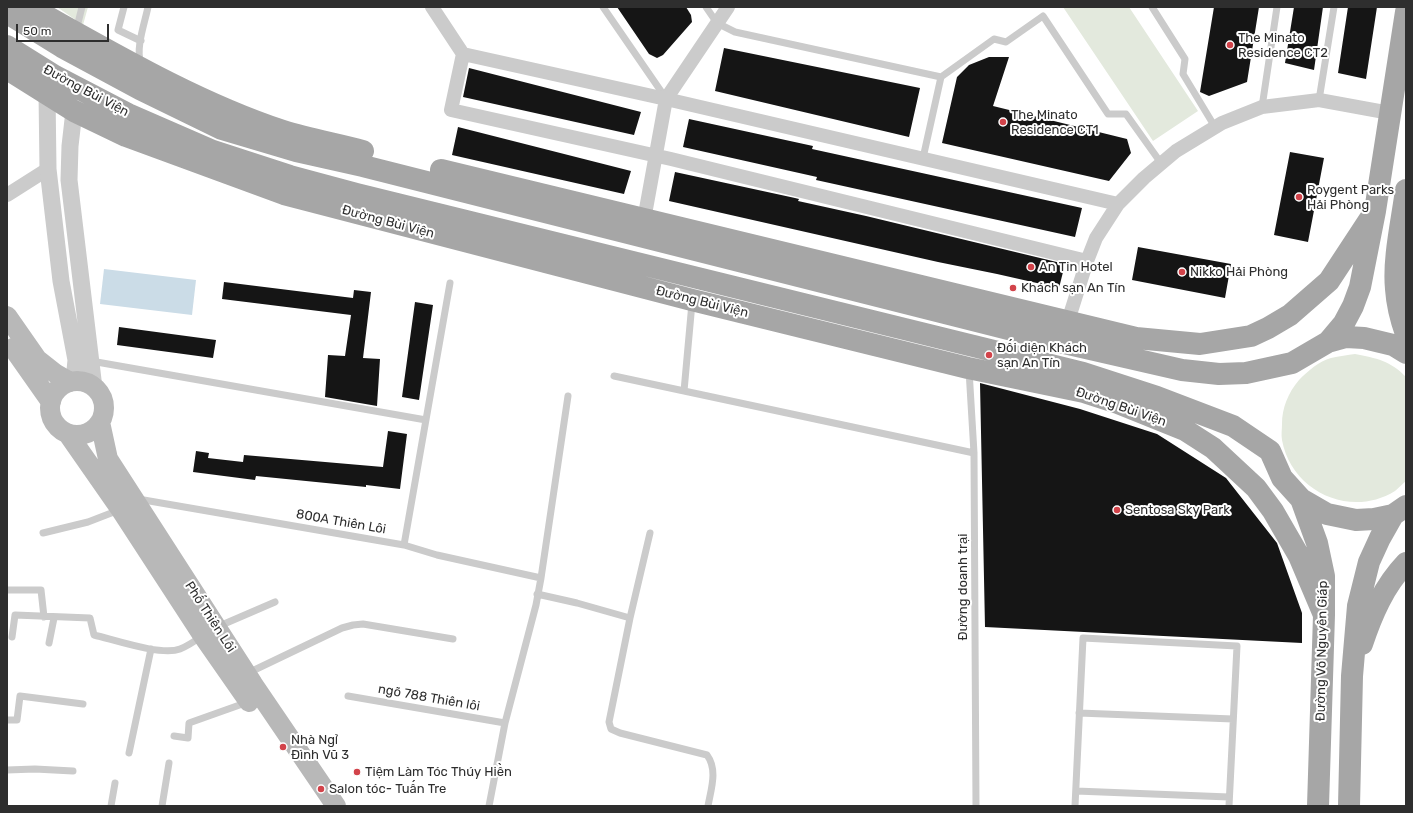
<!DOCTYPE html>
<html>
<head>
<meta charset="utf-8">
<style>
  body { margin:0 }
  #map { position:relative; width:1413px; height:813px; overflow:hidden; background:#fff; font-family:Rubik,sans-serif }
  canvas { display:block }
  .frame { position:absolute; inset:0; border:8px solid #2e2e2e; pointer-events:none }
  .scale { position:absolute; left:16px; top:24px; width:93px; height:18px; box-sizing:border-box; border:2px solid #2e2e2e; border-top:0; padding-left:5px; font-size:12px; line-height:14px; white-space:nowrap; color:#2e2e2e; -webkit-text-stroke:3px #fff; paint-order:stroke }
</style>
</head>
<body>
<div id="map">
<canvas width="1413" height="813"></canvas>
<div class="frame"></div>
<div class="scale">50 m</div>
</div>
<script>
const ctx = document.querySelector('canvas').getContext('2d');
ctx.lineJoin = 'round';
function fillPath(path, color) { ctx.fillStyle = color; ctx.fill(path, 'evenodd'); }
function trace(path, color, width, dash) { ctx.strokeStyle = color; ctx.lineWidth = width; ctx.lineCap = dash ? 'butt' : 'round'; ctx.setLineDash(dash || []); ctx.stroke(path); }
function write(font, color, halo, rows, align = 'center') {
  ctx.font = font + ' Rubik,sans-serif'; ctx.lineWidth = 4; ctx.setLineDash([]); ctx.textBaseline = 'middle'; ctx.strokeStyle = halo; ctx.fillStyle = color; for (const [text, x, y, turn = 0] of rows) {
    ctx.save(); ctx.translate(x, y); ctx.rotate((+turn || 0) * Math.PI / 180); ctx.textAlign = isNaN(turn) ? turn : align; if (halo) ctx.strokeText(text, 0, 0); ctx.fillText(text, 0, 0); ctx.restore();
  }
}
const green = new Path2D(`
  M57 7H88L83 25Z
  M1063 7H1129L1198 111 1153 141Z
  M1355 354C1376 358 1391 361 1406 377V481C1402 484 1399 488 1395 491 1350 519 1291 491 1282 440 1281 435 1282 429 1282 424 1282 408 1288 393 1299 380 1308 371 1319 361 1331 358 1339 356 1348 355 1355 354Z`);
const water = new Path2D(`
  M104 269 196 280 192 315 100 304Z`);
const building = new Path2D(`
  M617 7H686L691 15 692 22 663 55 657 58 649 54Z
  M1214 7H1259L1247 82 1209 96 1200 92Z
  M1294 7H1323L1314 70 1285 63Z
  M1348 7H1377L1366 79 1338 73Z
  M724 48 920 88 909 137 715 91Z
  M989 57H1009L993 106 1127 139 1131 153 1109 181 942 143 957 77 969 65Z
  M469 68 641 112 634 135 463 97Z
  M689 119 813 146 812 149 1082 208 1075 237 816 180 817 177 683 147Z
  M458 127 631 171 624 194 452 155Z
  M1290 152 1324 158 1308 242 1274 235Z
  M675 172 795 198 799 199 798 201 866 216 1065 264 1059 288 997 274 938 262 669 201Z
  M1138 247 1231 264 1225 298 1132 280Z
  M224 282 353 298 354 290 371 292 363 358 380 359 377 406 325 397 328 355 345 356 351 315 222 299Z
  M415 302 433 305 419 400 402 397Z
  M119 327 216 340 213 358 117 345Z
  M980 383 1080 409 1157 434 1226 478 1277 543 1302 613V643L985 627Z
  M388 431 407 434 400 489 366 485V487L256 476 255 480 193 472 196 451 209 453 208 458 243 462 244 455 383 467Z`);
const service = new Path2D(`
  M124 7 118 30 141 41
  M603 7 665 97
  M706 7 717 23 735 32 941 77 923 158
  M1152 7 1185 59 1183 74 1215 127
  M76 31 82 7
  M141 64C135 49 145 22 148 7
  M941 77 994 39 1006 42 1043 16 1108 114H1126L1161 163
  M1319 100 1334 7
  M1262 107 1277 7
  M91 361 426 420
  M969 370 974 453 976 806
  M614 376 974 453
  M684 391 692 303
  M138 499 404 545 437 555 541 578
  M43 533 88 522 119 510
  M650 533 630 618 609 722 611 729 620 733 707 755C718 770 711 789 708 806
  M404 545 450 283
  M7 590H41L44 617
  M537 594 577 603 630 618
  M217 627 275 602
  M12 637 15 615 90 618 94 635C115 640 161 656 180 649 188 646 195 641 202 636
  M49 643 54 618
  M248 673 342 628 353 625 363 624 453 639
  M348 696 505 723
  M1079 713 1233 719
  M7 720H17L20 696 83 704
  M174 736 188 738 189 723 248 702
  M129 753 151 649
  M7 770 35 769 73 771
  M1076 791 1229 797
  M111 806 115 783
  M162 806 169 763
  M489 806 505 723 536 605 541 578 568 396
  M1075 806 1083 638 1237 646 1229 806`);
const minor = new Path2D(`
  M432 7 463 54 666 99 1118 204
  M463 54 451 110 671 159 1087 261
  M7 195 48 169
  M644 220 666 99 728 7
  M1068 321 1087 261 1096 238 1118 204 1144 178 1176 151 1222 123 1262 107 1319 100 1390 113`);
const tertiary = new Path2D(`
  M47 93 48 169 61 281 76 360 74 381
  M74 111 70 146 69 180 94 388`);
const secondary = new Path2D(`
  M7 316 37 359 56 374 70 382
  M13 348 51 402
  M50 408a27 27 0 1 1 54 0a27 27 0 1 1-54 0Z
  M100 422 108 459 253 684 336 806
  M68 434 121 510 203 636 249 702`);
const primary = new Path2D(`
  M30 7C111 52 195 102 283 131 309 139 337 144 363 151
  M7 13 62 47 140 89 222 129 296 151 363 166 1064 343 1182 370 1219 374 1246 373 1292 363 1328 342 1346 337 1364 338 1393 345 1406 353
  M7 46 55 76 128 114 213 151 290 176 357 194 1083 373 1157 397 1233 426 1270 451 1282 478 1301 499 1327 514 1356 520 1374 519 1393 515 1406 506
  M7 69 74 111 126 136 284 194 692 300 968 368 1084 392 1118 403 1185 430 1213 448 1256 488 1273 511 1299 556 1324 615
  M441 170 1136 338 1200 344 1251 336 1268 328 1290 315 1329 281 1375 211
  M1406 190C1402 221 1393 259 1396 289 1397 304 1401 320 1406 334
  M1328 342 1344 323 1353 306 1360 287 1375 211 1406 12
  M1301 499 1317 543 1324 576V615L1318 806
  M1362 644C1372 614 1384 586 1406 563
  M1349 806 1352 676 1358 606 1369 562 1380 538 1393 515`);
const markers = [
  [1230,45,4,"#d2434a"],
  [1003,122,4,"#d2434a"],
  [1299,197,4,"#d2434a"],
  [1031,267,4,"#d2434a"],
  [1182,272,4,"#d2434a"],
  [1013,288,4,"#d2434a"],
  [989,355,4,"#d2434a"],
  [1117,510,4,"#d2434a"],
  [283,747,4,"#d2434a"],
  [357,772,4,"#d2434a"],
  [321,789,4,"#d2434a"]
];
const poiNames = [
  ["The Minato",1238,38],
  ["Residence CT2",1238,53],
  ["The Minato",1011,115],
  ["Residence CT1",1011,130],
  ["Roygent Parks",1307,190],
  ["Hải Phòng",1307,205],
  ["An Tin Hotel",1039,267],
  ["Nikko Hải Phòng",1190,272],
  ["Khách sạn An Tín",1021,288],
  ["Đối diện Khách",997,348],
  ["sạn An Tín",997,363],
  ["Sentosa Sky Park",1125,510],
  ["Nhà Ngỉ",291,740],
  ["Đình Vũ 3",291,755],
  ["Tiệm Làm Tóc Thúy Hiền",365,772],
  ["Salon tóc- Tuấn Tre",329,789]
];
const streetNames = [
  ["Đường Bùi Viện",86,91,28],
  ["Đường Bùi Viện",388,222,15],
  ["Đường Bùi Viện",702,302,14],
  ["Đường Bùi Viện",1121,407,19],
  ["800A Thiên Lôi",341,522,10],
  ["Đường doanh trại",963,587,-90],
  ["Phố Thiên Lôi",210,617,57],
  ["Đường Võ Nguyên Giáp",1322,651,-89],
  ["ngõ 788 Thiên lôi",429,698,10]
];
fillPath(green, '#e3e9dd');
fillPath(water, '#cbdce7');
fillPath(building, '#151515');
trace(service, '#cbcbcb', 7);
trace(minor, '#cbcbcb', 14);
trace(tertiary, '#cbcbcb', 17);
trace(secondary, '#b8b8b8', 20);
trace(primary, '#a6a6a6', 22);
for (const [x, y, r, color] of markers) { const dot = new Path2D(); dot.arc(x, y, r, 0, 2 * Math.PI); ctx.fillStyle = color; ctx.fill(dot); trace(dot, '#fff', 1.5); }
write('13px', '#2e2e2e', '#fff', poiNames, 'left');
write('13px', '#2e2e2e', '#fff', streetNames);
</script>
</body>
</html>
